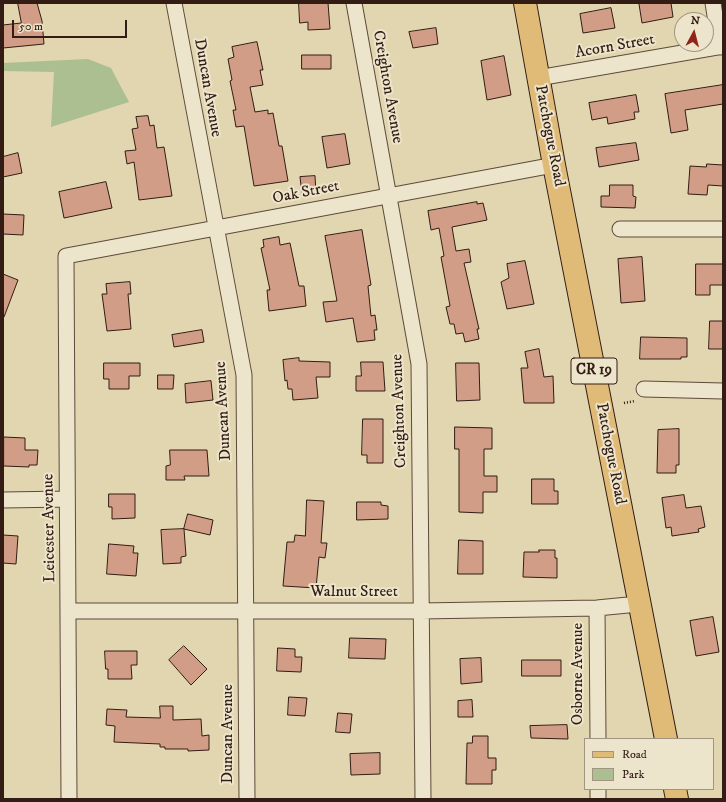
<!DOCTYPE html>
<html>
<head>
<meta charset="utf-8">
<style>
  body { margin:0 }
  #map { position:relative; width:726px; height:802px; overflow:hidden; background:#e1d6af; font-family:"IM FELL DW Pica",serif }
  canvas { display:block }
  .frame { position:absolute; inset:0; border:4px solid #321c14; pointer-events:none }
  .legend { position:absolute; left:584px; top:738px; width:130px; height:52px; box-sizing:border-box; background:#ece4cb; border:1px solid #a29482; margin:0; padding:5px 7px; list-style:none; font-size:12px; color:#321c14 }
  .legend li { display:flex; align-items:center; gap:8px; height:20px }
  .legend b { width:20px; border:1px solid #a29482 }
  .north { position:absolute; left:674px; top:12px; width:40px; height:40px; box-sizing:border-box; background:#ece4cb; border:1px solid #a29482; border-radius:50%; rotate:7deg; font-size:11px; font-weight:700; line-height:16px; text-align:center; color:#321c14 }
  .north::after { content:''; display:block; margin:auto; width:14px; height:18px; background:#8f2418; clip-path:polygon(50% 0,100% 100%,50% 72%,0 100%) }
  .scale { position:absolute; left:12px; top:20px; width:115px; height:18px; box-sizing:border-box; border:2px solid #321c14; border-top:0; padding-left:5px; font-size:12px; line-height:14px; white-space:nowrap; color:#321c14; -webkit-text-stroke:3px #ece4cb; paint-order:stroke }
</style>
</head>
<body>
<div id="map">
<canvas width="726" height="802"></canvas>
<div class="frame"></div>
<ul class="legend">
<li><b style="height:5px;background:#e0bb78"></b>Road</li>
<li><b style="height:11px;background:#acbf90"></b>Park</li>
</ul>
<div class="north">N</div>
<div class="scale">50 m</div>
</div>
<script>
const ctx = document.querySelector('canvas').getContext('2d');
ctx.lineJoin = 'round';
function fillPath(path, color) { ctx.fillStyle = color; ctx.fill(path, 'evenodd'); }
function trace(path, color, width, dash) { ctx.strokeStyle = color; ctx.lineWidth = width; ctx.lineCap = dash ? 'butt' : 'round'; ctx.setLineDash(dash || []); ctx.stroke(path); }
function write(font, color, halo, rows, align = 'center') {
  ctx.font = font + ' "IM FELL DW Pica",serif'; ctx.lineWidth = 4; ctx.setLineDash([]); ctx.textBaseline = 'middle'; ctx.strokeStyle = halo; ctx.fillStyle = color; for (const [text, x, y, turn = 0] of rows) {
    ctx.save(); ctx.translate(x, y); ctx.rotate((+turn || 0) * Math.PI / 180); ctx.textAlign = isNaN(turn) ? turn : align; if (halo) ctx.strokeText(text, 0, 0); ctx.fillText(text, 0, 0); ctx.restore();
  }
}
const green = new Path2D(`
  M88 59 111 68 129 102 51 127 54 72 3 71V63Z`);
const building = new Path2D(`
  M18 3H37L42 21 44 44 3 48V25L21 23Z
  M299 3H328L330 29 308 30V22L300 23Z
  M647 3H671L673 17 642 23 639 4Z
  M611 8 615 28 583 33 580 14Z
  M436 28 438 44 413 48 409 32Z
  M257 42 263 70H260L263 85 250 87 255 112 268 110V114L273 113 279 146H282L288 181 254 186 244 126 236 127 233 110H236L230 81 232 80 228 59 234 57 232 47Z
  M302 55H331V69H302Z
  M504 56 511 95 487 100 481 61Z
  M723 85V104L685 110 688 130 671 133 665 94Z
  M636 95 639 112H634L635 119 608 124 607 117 592 120 589 103Z
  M148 116 150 126 154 125 157 148 164 147 172 196 139 200 134 162 127 164 125 151 136 150 132 129 138 128 136 117Z
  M345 134 350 164 327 168 322 137Z
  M636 143 639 160 599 167 596 148Z
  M18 153 22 173 3 177V157Z
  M707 164 723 165V186L708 185 707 195 688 194 690 166 706 167Z
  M315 176 316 193 302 194 300 177Z
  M106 182 112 208 64 218 59 192Z
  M610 185H633V196L636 197 635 208 601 207V196H609Z
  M477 202V204L483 203 487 220 452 227 456 251 469 249 471 262 464 263 479 329H477L479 339 465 342 463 333 456 334 454 324H450L446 307 450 306 441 257 444 256 439 228 431 230 428 211Z
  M3 214 24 215 23 235 3 234Z
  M362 230 371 285 368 286 371 316 375 315 377 330H374L375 340 357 342 353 318 326 322 323 302 337 301 325 236Z
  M279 237 280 245 290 243 299 286H304L306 306 269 311 267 290H270L261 248 264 247 263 240Z
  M642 257 645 301 621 303 618 259Z
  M525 261 534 304 507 309 501 282 509 278 507 264Z
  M696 264H723V285H710V295H696Z
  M3 274 18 280 4 317H3Z
  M130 282 131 294H128L131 329 107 331 102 294H107L106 284Z
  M710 321H723V349H709Z
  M202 330 204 342 174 347 172 335Z
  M641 337 687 338V357H681V359H640Z
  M539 349 544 377 553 376 554 403H524L521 368H528L525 352Z
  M299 358V361L330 362V377H316L318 398 293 400 292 389H288L287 380 285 381 283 360Z
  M361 362H383L385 391H356V376H361Z
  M104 363H140V376H129V389H109V379H104Z
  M456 363H479L480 400 457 401Z
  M158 375H174L173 389H158Z
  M211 381 213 400 186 403 185 384Z
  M363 419H383V463H367V455H362Z
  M455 427 492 428V449H484V476H497V492H483V513L459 512V449H455Z
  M679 429V465H676V473H657L658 430Z
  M4 437 25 438V450H38L37 465H29V467L4 466Z
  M170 450H207L209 476H184L185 480H166V466L170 465Z
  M532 479H554V491H558V504H532Z
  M109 494H135V518L112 519V507H109Z
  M684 495 686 508 701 506 705 527 698 529 699 532 672 536 671 527 666 528 662 498Z
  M307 500 324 501 321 543H327L325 558 319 557 316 588 283 586 287 542H294L295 535 305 536Z
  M357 502H381V505L388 506V519L357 520Z
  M188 514 213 520 210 535 184 529Z
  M184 529 186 556 181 557V563L163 564 161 530Z
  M3 535 18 536 16 564 3 563Z
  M459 540 483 541V574H458Z
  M109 544 134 546 133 553H138L136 576 107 574Z
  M539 550H555V558H557V578L523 577 524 552H539Z
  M713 617 719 652 696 656 690 621Z
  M350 638 386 639 385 659 349 658Z
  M184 646 207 669 191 685 169 660Z
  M278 648 295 649V657H302L301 672 277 671Z
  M105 651H137V665H131L132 679H108V669H106Z
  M481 658 482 682 461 684 460 659Z
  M522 660H561V676H522Z
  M289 697 307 698 305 716 288 715Z
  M472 700 473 717H458V701Z
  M160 706H173V720L201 719 202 736 209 735V750L188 751V749H165V747H160V744L114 742 115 726 106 725 107 709 127 710 126 717 160 718Z
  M338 713 352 714 350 733 336 732Z
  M567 725 568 739 531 738 530 726Z
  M473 736H488V758H496V770H492V784H466L467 743H472Z
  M380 753V774L351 775 350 754Z`);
const path = new Path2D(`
  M624 403 635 401`);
const minor = new Path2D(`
  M174 3 244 375 247 799
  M354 3 419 364 423 799
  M713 3 720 47
  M538 78 723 46
  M620 229H723
  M644 389 723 391
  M3 500 67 499
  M597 608 598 739
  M69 611H421L597 608 628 605 639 602
  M598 789V799
  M69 799 66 256 554 165`);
const primary = new Path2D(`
  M525 3 554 165 666 739
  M675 789 677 799`);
const shields = [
  [594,371,46]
];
const shieldNames = [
  ["CR 19",594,371]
];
const streetNames = [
  ["Acorn Street",615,47,-10],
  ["Creighton Avenue",387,87,80],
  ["Duncan Avenue",207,88,80],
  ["Patchogue Road",549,136,79],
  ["Oak Street",306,193,-11],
  ["Duncan Avenue",224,411,-93],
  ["Creighton Avenue",400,411,-92],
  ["Patchogue Road",610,454,79],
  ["Leicester Avenue",50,528,-91],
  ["Walnut Street",354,593],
  ["Osborne Avenue",579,674,-90],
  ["Duncan Avenue",229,734,-90]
];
fillPath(green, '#acbf90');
fillPath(building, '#d19d87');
trace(building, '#321c14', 1);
trace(minor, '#5e4a3b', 17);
trace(primary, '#321c14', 24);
trace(path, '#321c14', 2.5, [1, 2]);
trace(minor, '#ece4cb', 15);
trace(primary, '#e0bb78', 22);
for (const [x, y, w] of shields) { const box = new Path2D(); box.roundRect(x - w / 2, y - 13, w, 26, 3); ctx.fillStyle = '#ece4cb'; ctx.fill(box); trace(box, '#321c14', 1); }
write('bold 15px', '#321c14', null, shieldNames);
write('16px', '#321c14', '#ece4cb', streetNames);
</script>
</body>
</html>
